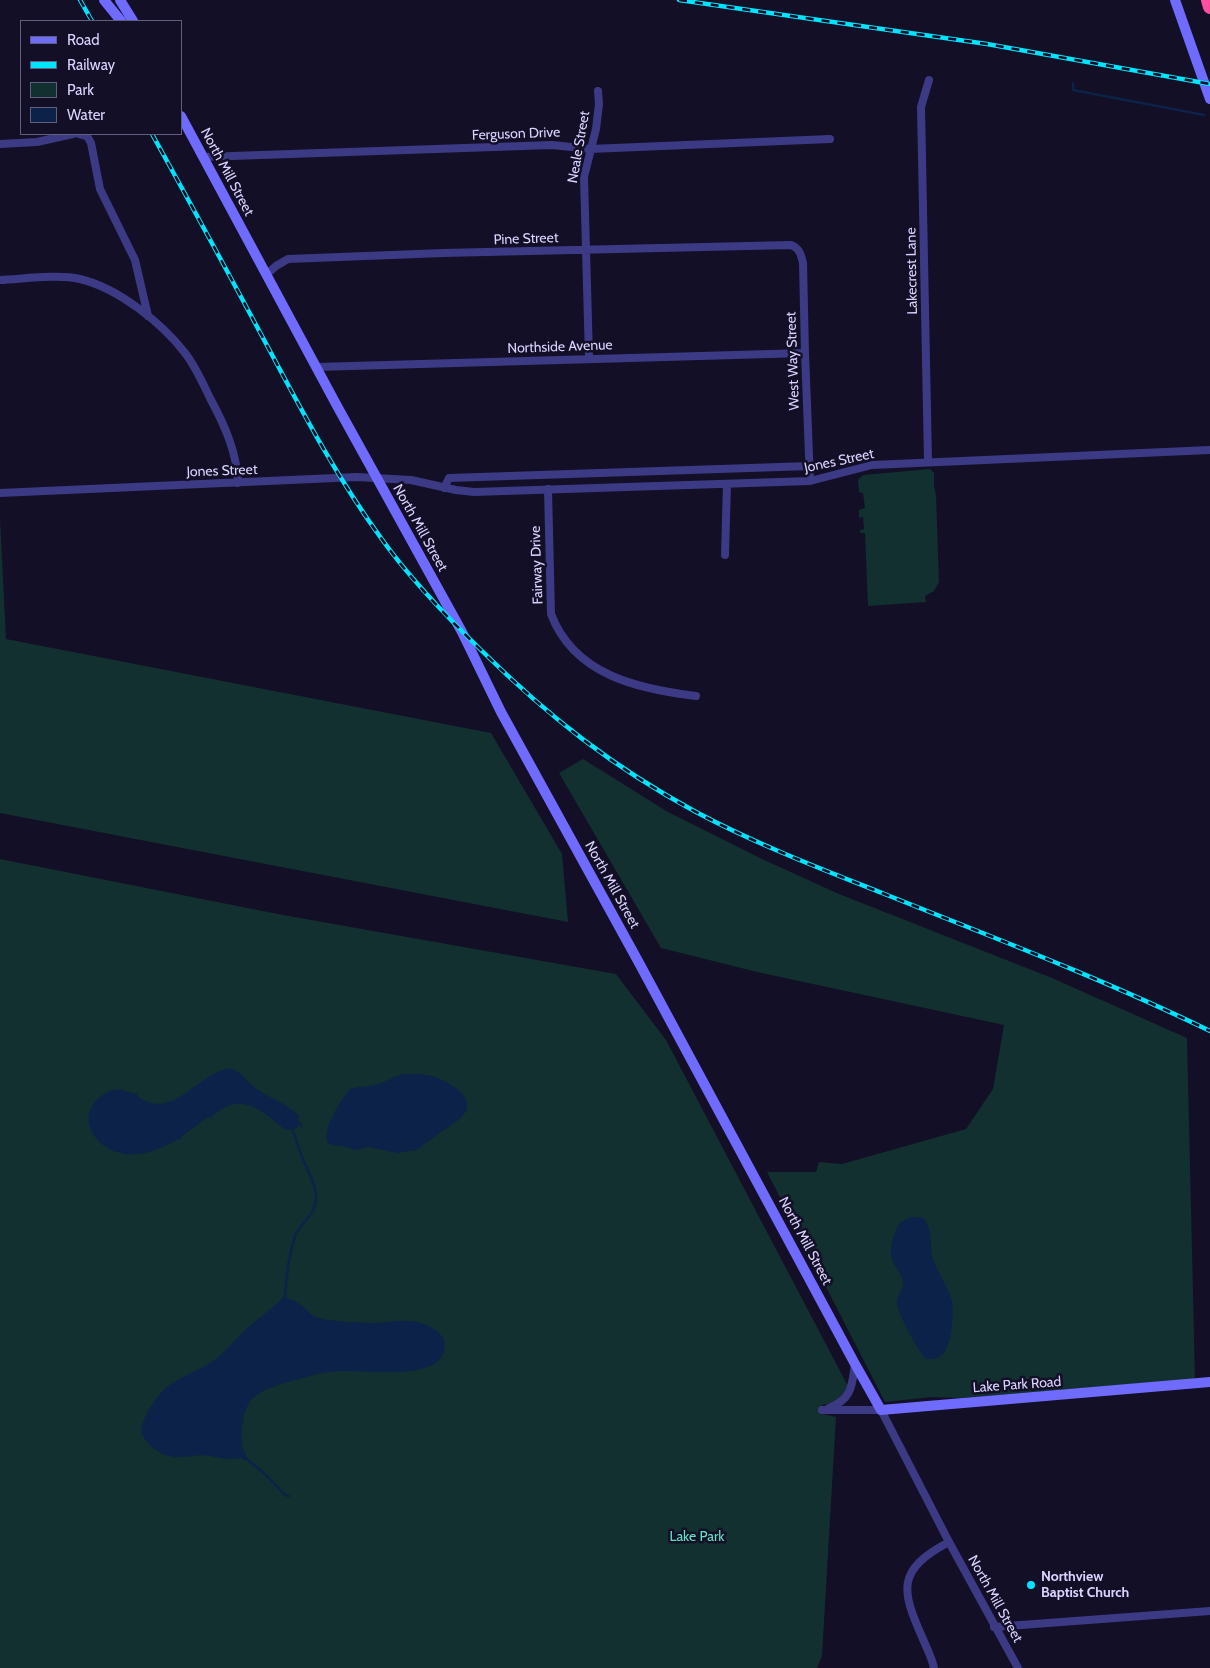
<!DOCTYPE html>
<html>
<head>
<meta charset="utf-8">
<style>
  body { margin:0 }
  #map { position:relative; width:1210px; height:1668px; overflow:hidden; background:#130f26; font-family:Cabin,sans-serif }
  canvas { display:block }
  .legend { position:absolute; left:20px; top:20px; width:162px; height:115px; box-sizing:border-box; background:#130f26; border:1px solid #625e7d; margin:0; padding:6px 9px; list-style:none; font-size:15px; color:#d9d4ff }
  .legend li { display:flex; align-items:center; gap:10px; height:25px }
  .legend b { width:25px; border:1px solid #625e7d }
</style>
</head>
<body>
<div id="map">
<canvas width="1210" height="1668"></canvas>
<ul class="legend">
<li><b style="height:6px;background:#6f6bff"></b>Road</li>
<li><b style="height:6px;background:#00e5ff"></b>Railway</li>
<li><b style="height:14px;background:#12302f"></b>Park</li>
<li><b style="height:14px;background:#0c2248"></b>Water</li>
</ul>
</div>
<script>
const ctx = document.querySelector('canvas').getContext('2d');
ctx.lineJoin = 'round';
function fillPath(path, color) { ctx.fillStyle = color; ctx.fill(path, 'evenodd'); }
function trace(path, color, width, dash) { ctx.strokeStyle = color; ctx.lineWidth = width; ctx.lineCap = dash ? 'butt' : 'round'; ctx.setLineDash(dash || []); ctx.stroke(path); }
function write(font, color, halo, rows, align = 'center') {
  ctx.font = font + ' Cabin,sans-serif'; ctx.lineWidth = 5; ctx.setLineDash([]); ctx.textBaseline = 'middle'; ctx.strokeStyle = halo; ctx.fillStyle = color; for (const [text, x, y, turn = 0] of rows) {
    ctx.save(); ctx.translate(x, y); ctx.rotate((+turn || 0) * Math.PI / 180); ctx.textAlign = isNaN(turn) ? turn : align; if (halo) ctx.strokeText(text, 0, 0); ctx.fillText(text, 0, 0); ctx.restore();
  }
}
const green = new Path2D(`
  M930 469 934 473V485L936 496 939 582 934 591 925 596 926 602 868 606 865 533H860V530L864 529 863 517 859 518V510L865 508 863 493 859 492 858 480 863 475Z
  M0 518 6 639 491 733 562 854 568 922 0 813Z
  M583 759 668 812 762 859 839 894 1052 978 1187 1038 1195 1379 960 1398 932 1397 885 1402 767 1172H816L819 1162 842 1164 966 1129 993 1089 1004 1025 757 972 661 948 559 773Z
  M0 859 283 915 616 974 666 1040 849 1388C842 1399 834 1403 822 1405V1414L836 1417 822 1656 817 1668H0Z`);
const water = new Path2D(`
  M229 1068C243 1072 243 1078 253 1086 267 1098 283 1100 299 1116L298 1127 295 1129 286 1130C269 1117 247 1094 224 1108 219 1111 215 1113 212 1117L207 1118 182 1136 181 1139C176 1139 172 1143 167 1145 155 1151 140 1156 126 1154 91 1150 72 1110 108 1092 122 1085 128 1095 138 1093L137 1096C172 1122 196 1075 229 1068Z
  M404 1074C413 1074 423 1074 432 1076 443 1079 471 1093 467 1108 467 1111 463 1115 461 1118L416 1150 398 1153 369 1147 355 1150 343 1146 331 1145 327 1142C323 1127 341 1100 350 1089 359 1086 369 1087 378 1084 388 1081 394 1076 404 1074Z
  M912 1217 923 1218C935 1233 928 1246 934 1262 939 1275 948 1286 952 1301 954 1314 952 1348 941 1356 936 1360 931 1359 926 1359 918 1351 896 1312 897 1301 898 1295 903 1289 903 1283 903 1274 894 1267 892 1259 889 1249 894 1230 901 1222 904 1220 909 1218 912 1217Z
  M284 1297C288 1299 294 1300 298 1303 306 1308 309 1315 319 1318 332 1322 357 1322 372 1323 385 1323 397 1320 410 1321 427 1322 454 1335 442 1356 427 1382 356 1368 329 1372 315 1374 301 1379 288 1382 265 1389 247 1394 243 1420 241 1433 240 1446 247 1457L246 1461 241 1458C227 1461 216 1456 202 1455 195 1455 189 1457 182 1457 164 1458 150 1449 141 1433 142 1422 146 1414 152 1405 170 1376 191 1377 216 1359 226 1351 234 1341 243 1332 256 1320 271 1310 284 1297Z`);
const stream = new Path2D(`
  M1073 83V90L1204 115
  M299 1123 302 1126
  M285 1297C286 1278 289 1255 295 1236 300 1223 316 1214 316 1200 317 1186 308 1172 303 1159 299 1150 296 1140 293 1130
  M247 1459 266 1475 285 1495 289 1496`);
const minor = new Path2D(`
  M79 134 87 136 91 143 100 189 135 260 148 316
  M0 144 37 142 73 134
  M203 157 552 145 590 149 830 139
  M267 274 276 266 288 259 443 253 791 245C799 248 801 254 803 263L805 353 810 481
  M0 280C23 279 58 274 80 279 118 288 162 323 185 353 196 367 203 384 211 400 225 426 237 453 238 483
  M589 358 584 177 596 129 599 104 598 91
  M316 367 805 353
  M928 462 921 107 929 80
  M444 488 449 478 810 466
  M548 489 551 614C574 675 638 689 696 696
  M0 493 357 477 411 480 456 490 474 492 810 481 872 465 1210 450
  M725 555 727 484
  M829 1408C852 1399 852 1386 855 1364
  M822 1410H881L949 1542 1018 1668
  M994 1627 1210 1611
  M934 1668C932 1658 927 1649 923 1639 901 1590 896 1570 949 1542`);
const secondary = new Path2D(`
  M104 0 121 21
  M120 0 133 21
  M1175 0 1210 99
  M181 116 336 404 462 632 501 712 638 961 855 1364 881 1410 1210 1382`);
const motorway = new Path2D(`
  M1208 0 1210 7`);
const rail = new Path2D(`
  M80 0 92 21
  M679 0 987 44 1210 84
  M152 134C192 206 231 278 270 351 304 415 338 479 381 538 410 579 446 616 482 651 549 717 613 767 696 812 756 844 819 868 882 893 992 937 1103 979 1210 1031`);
const markers = [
  [1031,1585,5,"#00e5ff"]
];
const streetNames = [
  ["Ferguson Drive",516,134,-2],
  ["Neale Street",579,147,-80],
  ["North Mill Street",227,172,62],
  ["Pine Street",526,239,-2],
  ["Lakecrest Lane",912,271,-91],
  ["Northside Avenue",560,347,-2],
  ["West Way Street",793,361,-92],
  ["Jones Street",839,461,-12],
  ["Jones Street",222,471,-2],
  ["North Mill Street",420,528,61],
  ["Fairway Drive",537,565,-92],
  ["North Mill Street",612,885,61],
  ["North Mill Street",805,1241,62],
  ["Lake Park Road",1017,1385,-4],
  ["North Mill Street",995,1599,61]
];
const parkNames = [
  ["Lake Park",697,1537]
];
const poiNames = [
  ["Northview",1041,1577],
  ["Baptist Church",1041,1593]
];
fillPath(green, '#12302f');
fillPath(water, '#0c2248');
trace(stream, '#0c2248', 2.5);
trace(minor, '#3d3a85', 8);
trace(secondary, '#6f6bff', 10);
trace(motorway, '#ff4fa3', 14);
trace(rail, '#00e5ff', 4.5);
trace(rail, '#130f26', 2.5, [8]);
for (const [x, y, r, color] of markers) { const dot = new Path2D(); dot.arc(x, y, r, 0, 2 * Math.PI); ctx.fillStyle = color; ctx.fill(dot); trace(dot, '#130f26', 2); }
write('14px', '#d9d4ff', '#130f26', streetNames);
write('14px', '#5fe0c0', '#130f26', parkNames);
write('bold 14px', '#d9d4ff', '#130f26', poiNames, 'left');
</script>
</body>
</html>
